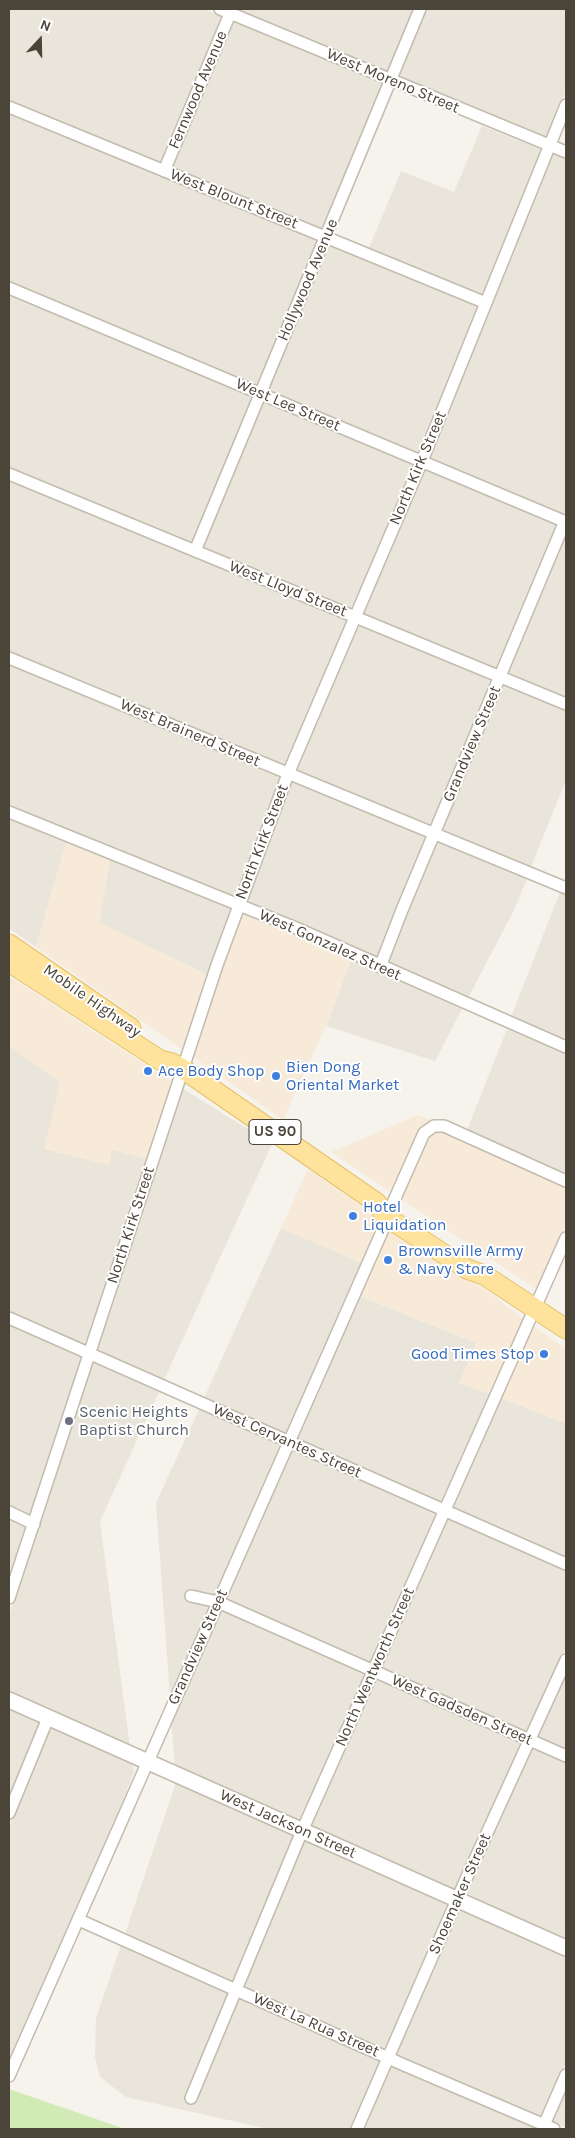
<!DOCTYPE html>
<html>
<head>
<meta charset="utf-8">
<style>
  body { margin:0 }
  #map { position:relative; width:575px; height:2138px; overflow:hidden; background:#f6f3ec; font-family:Karla,sans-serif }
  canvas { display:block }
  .frame { position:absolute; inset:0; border:10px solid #4b4439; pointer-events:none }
  .north { position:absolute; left:15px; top:15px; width:50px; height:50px; -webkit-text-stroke:4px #fff; paint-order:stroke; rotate:21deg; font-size:14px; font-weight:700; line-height:20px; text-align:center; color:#4b4439 }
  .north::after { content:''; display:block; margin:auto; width:18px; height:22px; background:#4b4439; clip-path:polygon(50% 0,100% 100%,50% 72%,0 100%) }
</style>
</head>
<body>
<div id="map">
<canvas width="575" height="2138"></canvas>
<div class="frame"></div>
<div class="north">N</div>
</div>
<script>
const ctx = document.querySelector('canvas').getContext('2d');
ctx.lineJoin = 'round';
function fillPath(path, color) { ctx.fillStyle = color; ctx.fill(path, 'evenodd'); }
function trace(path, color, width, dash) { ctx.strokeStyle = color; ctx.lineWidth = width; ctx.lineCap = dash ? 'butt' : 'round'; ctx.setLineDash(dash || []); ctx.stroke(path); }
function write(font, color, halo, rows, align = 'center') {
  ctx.font = font + ' Karla,sans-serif'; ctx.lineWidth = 4; ctx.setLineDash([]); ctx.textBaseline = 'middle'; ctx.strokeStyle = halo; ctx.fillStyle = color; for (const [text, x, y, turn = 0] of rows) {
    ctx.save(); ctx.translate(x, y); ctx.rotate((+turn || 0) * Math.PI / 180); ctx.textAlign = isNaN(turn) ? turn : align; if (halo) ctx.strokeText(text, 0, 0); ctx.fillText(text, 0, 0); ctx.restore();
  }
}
const residential = new Path2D(`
  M9 9H204L223 17 162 163 9 100Z
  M238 9H415L389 72Z
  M426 9H566V91L547 138 398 77Z
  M233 21 384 84 323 230 172 167Z
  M9 114 319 241 258 386 9 282Z
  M482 126 542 150 484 295 369 248 401 171 454 192Z
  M552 154 566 159V515L429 457Z
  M328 245 479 307 419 453 268 390Z
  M9 295 253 397 193 543 9 467Z
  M263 401 415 465 352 609 202 547Z
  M424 469 558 525 497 669 362 613Z
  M9 481 347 620 285 767 84 681 9 652Z
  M566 533V698L507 673Z
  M357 624 493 680 432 825 295 771Z
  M9 665 281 778 235 897 9 806Z
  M503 684 566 711V780L531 867 442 829Z
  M291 782 427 837 377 959 245 901Z
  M9 819 66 843 36 947 9 928Z
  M437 841 527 879 514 910 468 998 387 963Z
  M110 860 231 909 208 975 99 923Z
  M560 892 566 895V1040L511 1017Z
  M351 960 462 1009 435 1061 326 1026Z
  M507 1029 566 1054V1174L467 1130Z
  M9 1046 60 1082 108 1165 112 1149 147 1159 85 1346 9 1311Z
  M182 1088 272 1144 164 1380 95 1350Z
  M281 1228 362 1263 286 1434 204 1398Z
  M360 1296 476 1343 460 1383 490 1394 442 1503 296 1438Z
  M9 1324 82 1357 31 1516 9 1505Z
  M91 1362 159 1392 100 1521 130 1748 9 1694V1615Z
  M500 1398 566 1423V1557L452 1507Z
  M199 1409 281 1446 215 1595 188 1589 185 1600 210 1606 170 1697 156 1503Z
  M291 1450 437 1514 371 1663 225 1598Z
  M447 1518 566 1571V1647L527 1732 381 1667Z
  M9 1519 27 1527 9 1581Z
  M220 1610 366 1674 300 1823 175 1768 171 1720Z
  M566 1672V1749L537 1736Z
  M376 1678 522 1743 455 1892 310 1827Z
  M9 1707 41 1722 9 1799Z
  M51 1726 132 1762 134 1772 104 1848 9 2063V1827Z
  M532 1747 566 1763V1942L465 1896Z
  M176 1782 295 1834 234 1982 125 1934Z
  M305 1839 450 1903 386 2050 244 1986Z
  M460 1908 566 1955V2062L541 2117 396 2054Z
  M121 1945 229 1993 184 2101 193 2105 239 1998 381 2061 351 2129H268L126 2097 100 2077 95 2057 96 2018Z
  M391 2065 401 2071 538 2129H363Z
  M566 2088V2128L551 2121Z`);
const commercial = new Path2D(`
  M66 843 110 860 99 923 208 975 183 1050 36 947Z
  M241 913 351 960 326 1026 283 1120 192 1056Z
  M9 976 172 1082 147 1159 112 1149 109 1165 44 1149 60 1082 9 1046Z
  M418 1115 431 1120 420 1131 392 1193 331 1152Z
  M436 1132H442L566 1187V1225L538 1290 401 1199 429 1137Z
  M308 1169 381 1220 362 1263 281 1228Z
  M390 1226 494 1296 524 1320 490 1394 459 1383 476 1343 360 1296Z
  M533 1326 566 1349V1423L500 1398Z`);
const green = new Path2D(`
  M9 2089 125 2129H9Z`);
const minor = new Path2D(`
  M220 9 566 152
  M9 107 486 303
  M164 171 232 9
  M9 288 566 522
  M9 474 566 704
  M195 551 420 9
  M9 658 566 888
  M9 812 296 928 566 1047
  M380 967 402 910 565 521
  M392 1205 424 1133 434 1126H444L566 1181
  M9 1318 566 1564
  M9 1512 34 1524
  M191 1596 218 1602 566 1756
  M9 1598 217 965 288 774 422 461 566 105
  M9 1813 48 1718
  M79 1920 404 2065 554 2129
  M9 2076 388 1218
  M191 2098 302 1831 566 1238
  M544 2125 566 2075
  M357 2129 466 1879 566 1660`);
const tertiary = new Path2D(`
  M9 1700 566 1948`);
const primary = new Path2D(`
  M9 944 131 1028
  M9 962 160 1060 172 1063 183 1069 377 1203 385 1216 467 1269 484 1275 566 1329`);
const markers = [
  [148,1071,5,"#3f7fe0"],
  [276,1076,5,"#3f7fe0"],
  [353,1216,5,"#3f7fe0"],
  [388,1260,5,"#3f7fe0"],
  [544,1354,5,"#3f7fe0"],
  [69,1421,5,"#6b7280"]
];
const shields = [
  [275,1132,52]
];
const shieldNames = [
  ["US 90",275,1132]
];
const streetNames = [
  ["West Moreno Street",393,81,23],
  ["Fernwood Avenue",198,90,-67],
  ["West Blount Street",234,199,22],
  ["Hollywood Avenue",308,280,-67],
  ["West Lee Street",288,405,23],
  ["North Kirk Street",418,468,-67],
  ["West Lloyd Street",288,589,22],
  ["West Brainerd Street",190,733,23],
  ["Grandview Street",472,744,-67],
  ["North Kirk Street",262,842,-69],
  ["West Gonzalez Street",330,945,24],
  ["Mobile Highway",92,1001,35],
  ["North Kirk Street",131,1225,-72],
  ["West Cervantes Street",287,1441,24],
  ["Grandview Street",198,1647,-66],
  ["North Wentworth Street",375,1667,-66],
  ["West Gadsden Street",462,1710,24],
  ["West Jackson Street",288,1824,24],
  ["Shoemaker Street",460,1894,-66],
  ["West La Rua Street",316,2025,24]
];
const shopNames = [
  ["Bien Dong",286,1067],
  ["Oriental Market",286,1085],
  ["Ace Body Shop",158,1071],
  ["Hotel",363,1207],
  ["Liquidation",363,1225],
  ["Brownsville Army",398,1251],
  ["& Navy Store",398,1269],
  ["Good Times Stop",534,1354,"right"]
];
const worshipNames = [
  ["Scenic Heights",79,1412],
  ["Baptist Church",79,1430]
];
fillPath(residential, '#eae5da');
fillPath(commercial, '#f7ead8');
fillPath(green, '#d2eab5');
trace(minor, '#c2bbae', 14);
trace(tertiary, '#c2bbae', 18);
trace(primary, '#e6c16a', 21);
trace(minor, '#fff', 11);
trace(tertiary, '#fff', 15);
trace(primary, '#ffe39c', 19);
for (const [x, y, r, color] of markers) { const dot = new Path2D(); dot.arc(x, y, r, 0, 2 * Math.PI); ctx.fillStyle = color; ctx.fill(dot); trace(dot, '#fff', 2); }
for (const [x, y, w] of shields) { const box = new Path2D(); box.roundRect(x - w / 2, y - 12.5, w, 25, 4); ctx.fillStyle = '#fff'; ctx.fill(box); trace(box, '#4b4439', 1); }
write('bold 15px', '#4b4439', null, shieldNames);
write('16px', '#4b4439', '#fff', streetNames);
write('16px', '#366cbe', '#fff', shopNames, 'left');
write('16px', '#5b616d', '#fff', worshipNames, 'left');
</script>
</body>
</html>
